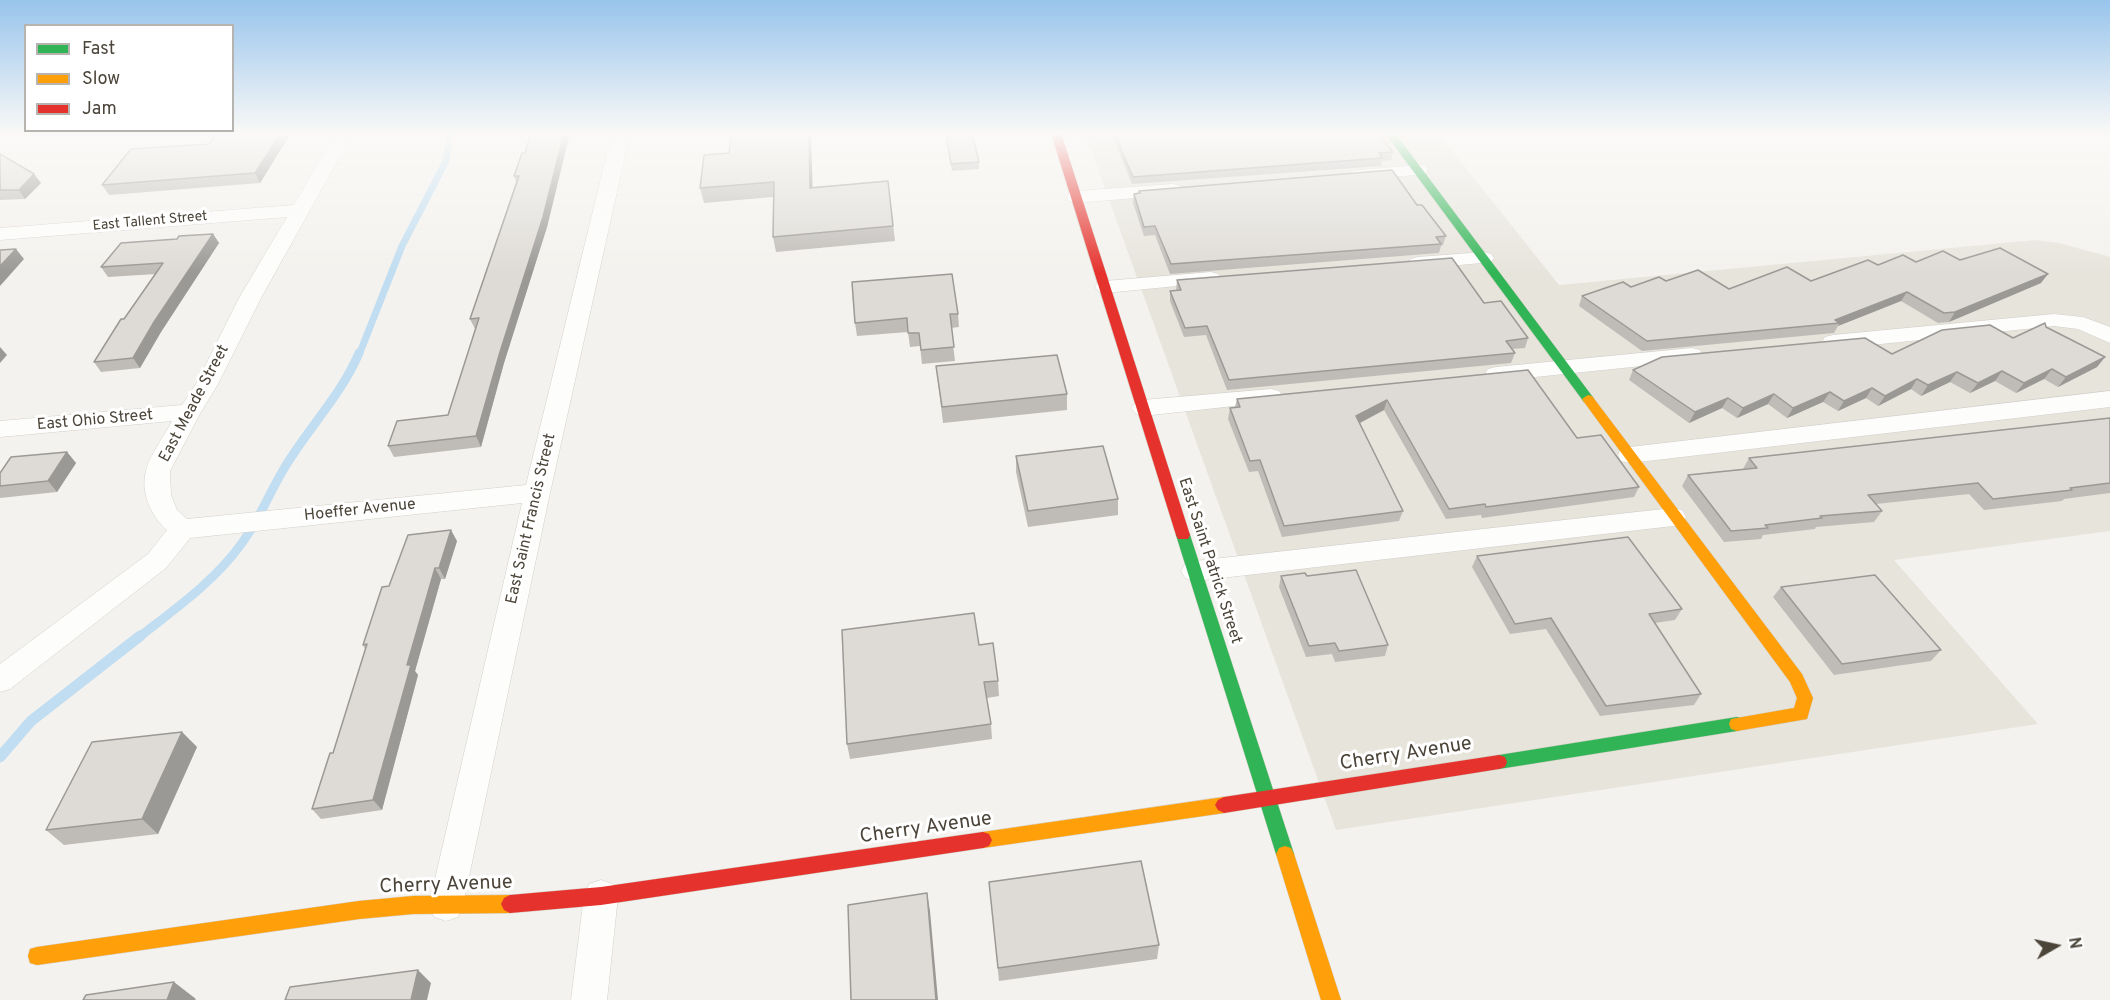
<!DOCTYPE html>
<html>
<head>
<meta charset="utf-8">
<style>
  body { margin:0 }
  #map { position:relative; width:2110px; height:1000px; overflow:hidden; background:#f4f2ee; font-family:Overpass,sans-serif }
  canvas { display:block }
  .legend { position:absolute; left:24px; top:24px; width:210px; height:108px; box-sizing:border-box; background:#fff; border:2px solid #b7b4b0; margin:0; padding:8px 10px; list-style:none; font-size:18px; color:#4b4439 }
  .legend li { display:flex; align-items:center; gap:12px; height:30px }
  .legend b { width:30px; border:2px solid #b7b4b0 }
  .north { position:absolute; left:2026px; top:916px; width:60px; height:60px; -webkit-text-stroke:4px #fff; paint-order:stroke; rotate:81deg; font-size:16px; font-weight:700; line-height:24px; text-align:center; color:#4b4439 }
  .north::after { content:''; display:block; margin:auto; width:21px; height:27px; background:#4b4439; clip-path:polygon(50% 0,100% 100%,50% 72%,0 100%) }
</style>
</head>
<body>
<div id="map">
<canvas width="2110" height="1000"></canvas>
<ul class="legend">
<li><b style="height:8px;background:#30b455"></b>Fast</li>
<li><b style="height:8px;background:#ff9f0a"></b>Slow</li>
<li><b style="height:8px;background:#e5322d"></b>Jam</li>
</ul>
<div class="north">N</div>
</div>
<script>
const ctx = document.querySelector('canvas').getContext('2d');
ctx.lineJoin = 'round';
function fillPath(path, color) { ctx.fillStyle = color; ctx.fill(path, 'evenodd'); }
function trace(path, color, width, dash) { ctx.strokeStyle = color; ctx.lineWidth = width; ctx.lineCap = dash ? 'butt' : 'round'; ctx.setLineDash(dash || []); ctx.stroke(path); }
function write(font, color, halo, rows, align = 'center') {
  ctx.font = font + ' Overpass,sans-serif'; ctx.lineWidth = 6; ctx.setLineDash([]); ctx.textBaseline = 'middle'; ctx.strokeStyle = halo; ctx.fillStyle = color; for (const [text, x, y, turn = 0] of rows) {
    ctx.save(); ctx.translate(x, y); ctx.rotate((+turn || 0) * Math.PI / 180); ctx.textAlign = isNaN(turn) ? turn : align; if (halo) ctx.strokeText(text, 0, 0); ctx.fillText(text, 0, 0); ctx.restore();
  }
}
const residential = new Path2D(`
  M1085 133H1438L1559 285 2035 240 2059 243 2110 257V531L1894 560 2038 724 1336 830Z`);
const streamFar2 = new Path2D(`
  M359 355 402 246 446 161 450 133`);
const streamFar1 = new Path2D(`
  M138 638C175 609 215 581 242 543 262 516 273 483 292 456 314 422 343 391 359 353`);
const stream = new Path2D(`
  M0 757 31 721 140 636`);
const street = new Path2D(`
  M335 133H353L261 298 218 384 201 412 170 471 171 495 177 510 187 519 526 485 612 133H630L550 493 463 905 458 917 446 921 434 917 429 905 522 503 190 538 166 568 10 689 0 692V664L148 554 167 530C151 516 140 492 146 471 149 456 165 435 172 421L0 437V421L182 405 196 384 239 298 287 217 0 240V228L294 205Z
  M1419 165 1425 166 1428 170 1425 174 1359 180 1353 179 1350 175 1353 171 1359 170Z
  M1173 184 1180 186 1182 190 1180 194 1076 203 1069 201 1067 197 1069 193 1076 191Z
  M1484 252 1491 254 1494 258 1491 262 1418 269 1411 267 1408 263 1411 259 1418 257Z
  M1211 272 1218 274 1221 278 1218 282 1105 293 1098 291 1095 287 1098 283 1105 281Z
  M2054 314 2083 317 2110 327V343L2078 329 2054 326 1833 349 1825 347 1822 342 1825 337 1833 335Z
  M1692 348 1700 350 1703 355 1700 360 1496 381 1488 379 1485 374 1488 369 1496 367Z
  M1271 389 1279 391 1283 396 1279 401 1143 416 1135 413 1131 408 1135 403 1143 400Z
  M2110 391V407L1630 463 1621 461 1618 455 1621 449 1630 447Z
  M1673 508 1682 510 1686 517 1682 524 1673 526 1195 581 1185 578 1181 571 1185 564 1195 561Z
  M601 880 613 884 618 896 607 1000H571L584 896 589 884Z`);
const fast = new Path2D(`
  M1385 133H1395L1592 396 1594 399 1592 402H1584Z
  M1183 530 1188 531 1190 535 1294 854 1291 860 1285 862 1279 860 1276 854 1176 535 1178 531Z
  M1737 717 1743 719 1745 724 1743 729 1737 731 1499 769 1493 767 1491 762 1493 757 1499 755Z`);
const slow = new Path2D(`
  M1588 395 1592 396 1802 674 1813 698 1807 719 1737 731 1731 729 1729 724 1731 719 1794 708 1797 698 1790 682 1584 402 1582 399Z
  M1224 797 1230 800 1233 805 1230 810 1224 813 983 848 977 846 974 840 977 834 983 832Z
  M1285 846 1291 848 1294 854 1341 1000H1321L1276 854 1279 848Z
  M510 895 516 898 519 904 516 910 510 913 413 914 359 919 37 965 30 963 28 956 30 949 37 947 359 901 413 896Z`);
const jam = new Path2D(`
  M1051 133H1061L1190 535 1188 539H1178L1176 535Z
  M1499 755 1505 757 1507 762 1505 767 1499 769 1224 813 1218 810 1215 805 1218 800 1224 797Z
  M983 832 989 834 992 840 989 846 983 848 601 905 510 913 504 910 501 904 504 898 510 895 601 887Z`);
const wall = new Path2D(`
  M217 133H291L260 183 109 195 102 185 209 144Z
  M531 133H570L547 227 504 363 481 447 394 457 388 446 448 415 476 329H475L470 319 516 182 514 176 525 153Z
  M945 133H972L979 162V169L952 171Z
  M1111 133H1378L1393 152 1391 160 1382 161 1381 166 1132 184Z
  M729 153 812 187 888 181 895 241 776 252 773 237V197L704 203 700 188Z
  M0 154 41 183 25 199 0 200Z
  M1139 191 1417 205 1446 236 1443 245 1441 246 1439 253 1170 274 1155 235 1144 236 1133 203 1134 194H1139Z
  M213 234 219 243 161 332 140 368 101 372 94 362 156 274 108 277 101 267 177 239Z
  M1960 260 2041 283 1949 322 1938 323 1901 301 1838 326 1834 333 1642 351 1579 306 1582 296 1666 281 1729 289 1811 281 1878 265Z
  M1177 280 1484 303 1528 338 1525 348 1512 349 1515 353 1511 363 1227 390 1206 335 1184 337 1170 301V291H1176Z
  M958 314 959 327 951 328 955 361 922 364 920 346 910 347 908 332 857 336 855 323Z
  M2046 327 2105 357 2097 367 2058 387 2044 379 2016 393 1995 381 1970 393 1950 382 1921 396 1911 389 1878 406 1866 398 1838 411 1823 402 1787 418 1768 404 1737 418 1722 408 1689 423 1629 380 1633 370 1892 354 2013 338Z
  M936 366 1067 394V410L943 423Z
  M1528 370 1577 438 1639 487 1634 497 1482 518 1481 515 1446 519 1384 410 1360 423 1403 511 1399 521 1282 537 1258 471 1249 472 1228 419 1230 408 1235 407 1237 399Z
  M2110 418V493L2064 499 2062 501 1984 510 1969 494 1876 504 1882 511 1874 522 1816 527 1815 529 1763 535 1761 539 1724 542 1682 486 1688 475 1743 469 1749 458Z
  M67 452 76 463 57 492 0 498V473Z
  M1016 456 1118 499V515L1028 527 1016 472Z
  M457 541 445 579H441L415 671 418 675 382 810 321 819 312 809 333 753 365 649 363 645 389 586Z
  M1477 556 1682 609 1675 620 1655 623 1701 694 1694 705 1600 716 1546 629 1510 634 1472 567Z
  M1281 576H1307L1388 645 1385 656 1335 662 1332 654 1306 657 1279 587Z
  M1781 587 1941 650 1931 661 1834 675 1773 597Z
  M979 645 998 681 999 696 987 698 991 724 992 739 850 759 847 744Z
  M182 732 197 747 158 834 64 845 46 830Z
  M989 882 1159 945 1157 959 999 981Z`);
const shadedWall = new Path2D(`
  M281 133H291L260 183 255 173Z
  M564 133H570L547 227 504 363 481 447 476 436 500 352Z
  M809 133H811L813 203 810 188Z
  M34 174 41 183 25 199 19 190Z
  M213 234 219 243 161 332 140 368 133 358 154 322Z
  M16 249 24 259 0 286V266Z
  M2048 274 2041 283 1949 322 1955 312Z
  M1907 292 1901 301 1838 326 1840 323 1835 320Z
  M0 347 7 355 0 363Z
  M2105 357 2097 367 2058 387 2066 377Z
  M2052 369 2044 379 2016 393 2024 383Z
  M2002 371 1995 381 1970 393 1978 383Z
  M1957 372 1950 382 1921 396 1928 385Z
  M1917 379 1911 389 1878 406 1885 396Z
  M1872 388 1866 398 1838 411 1844 401Z
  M1830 392 1823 402 1787 418 1793 408Z
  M1774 394 1768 404 1737 418 1743 408Z
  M1728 398 1722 408 1689 423 1695 412Z
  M1387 400 1384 410 1354 426 1356 416Z
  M67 452 76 463 57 492 48 481Z
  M451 530 457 541 445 579 439 568Z
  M435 568 441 579 415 671 418 675 382 810 373 800 407 665Z
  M182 732 197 747 158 834 142 819Z
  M927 893 930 911 938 1000H936Z
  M418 970 431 983 427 1000H411Z
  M174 982 196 999 195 1000H167Z`);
const building = new Path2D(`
  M217 133H281L255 173 102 185 131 149 209 144Z
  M531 133H564L543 217 500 352 476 436 388 446 397 421 448 415 479 318 470 319 519 176H514L522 153H525Z
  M731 133H809L810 188 888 181 893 226 773 237 774 182 700 188 704 155 729 153Z
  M946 133H972L979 162 951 164Z
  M1114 133H1378L1393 152 1379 153 1382 158 1133 177Z
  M0 154 34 174 19 190H0Z
  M1392 170 1417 205H1422L1446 236 1436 237 1441 244 1171 264 1155 226 1144 227 1134 194 1140 193 1139 191Z
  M213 234 154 322 133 358 94 362 121 319H124L163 263 101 267 121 243 177 239 179 236Z
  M2000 248 2048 274 1955 312 1944 313 1907 292 1835 320 1840 323 1647 341 1582 296 1623 282 1631 287 1659 277 1666 281 1698 270 1729 289 1787 267 1811 281 1868 260 1878 265 1903 255 1916 262 1943 251 1960 260Z
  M16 249 0 266V250Z
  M1452 258 1484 303 1501 301 1528 338 1506 341 1515 353 1229 380 1207 326 1185 328 1170 291 1181 290 1177 280Z
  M952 274 958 314H950L954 347 921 350 919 333H908L907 318 855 323 852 282Z
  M2045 323 2046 327 2105 357 2066 377 2052 369 2024 383 2002 371 1978 383 1957 372 1928 385 1917 379 1885 396 1872 388 1844 401 1830 392 1793 408 1774 394 1743 408 1728 398 1695 412 1633 370 1662 357 1865 338 1892 354 1942 330 1990 325 2013 338Z
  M1057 355 1067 394 942 407 936 366Z
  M1528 370 1577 438 1601 435 1639 487 1486 507 1485 504 1449 509 1387 400 1356 416 1403 511 1284 526 1260 460 1250 461 1230 408 1240 407 1237 399Z
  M2110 418V483L2070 488 2072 490 1993 499 1978 483 1868 495 1882 511 1820 516 1822 518 1765 525 1768 528 1731 531 1688 475 1757 468 1749 458Z
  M1103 446 1118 499 1028 511 1016 456Z
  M67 452 48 481 0 486V473L11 457Z
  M451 530 439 568H435L407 665H411L373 800 312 809 330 753H333L367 644 363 645 382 587 389 586 408 535Z
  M1628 537 1682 609 1649 614 1701 694 1606 706 1551 618 1515 624 1477 556Z
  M1356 570 1388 645 1339 651 1335 643 1309 646 1281 576 1305 573 1307 576Z
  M1875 575 1941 650 1842 664 1781 587Z
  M974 613 979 645 993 643 998 681 984 682 991 724 847 744 842 630Z
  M182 732 142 819 46 830 92 742Z
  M1141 861 1159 945 998 968 989 882Z
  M927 893 936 1000H851L848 905Z
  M418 970 411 1000H285L290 987Z
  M174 982 167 1000H83L86 995Z`);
const farStreetnames = [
  ["East Tallent Street",150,222,-5]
];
const streetNames = [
  ["East Meade Street",195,404,-62],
  ["East Ohio Street",95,421,-5],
  ["Hoeffer Avenue",360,511,-6],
  ["East Saint Francis Street",532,519,-77],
  ["East Saint Patrick Street",1209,561,72]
];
const nearStreetnames = [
  ["Cherry Avenue",1406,755,-9],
  ["Cherry Avenue",926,829,-8],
  ["Cherry Avenue",446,886,-2]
];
fillPath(residential, '#e7e4dc');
trace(streamFar2, '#c0ddf1', 7);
trace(streamFar1, '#c0ddf1', 9);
trace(stream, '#c0ddf1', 11);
trace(street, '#d2d0cb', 1);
trace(fast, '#d3cfc5', 1);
trace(slow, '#d3cfc5', 1);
trace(jam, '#d3cfc5', 1);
fillPath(street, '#fdfdfc');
fillPath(fast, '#30b455');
fillPath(slow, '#ff9f0a');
fillPath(jam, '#e5322d');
fillPath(wall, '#bfbcb8');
fillPath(shadedWall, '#9b9996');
fillPath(building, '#dedbd6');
trace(building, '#9b9996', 1.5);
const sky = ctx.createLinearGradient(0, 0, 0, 273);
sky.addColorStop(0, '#98c4ec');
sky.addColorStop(0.49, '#faf9f7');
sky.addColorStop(1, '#faf9f700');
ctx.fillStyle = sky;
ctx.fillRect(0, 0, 2110, 273);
write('14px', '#4b4439', '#fff', farStreetnames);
write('16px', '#4b4439', '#fff', streetNames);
write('20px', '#4b4439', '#fff', nearStreetnames);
</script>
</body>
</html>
